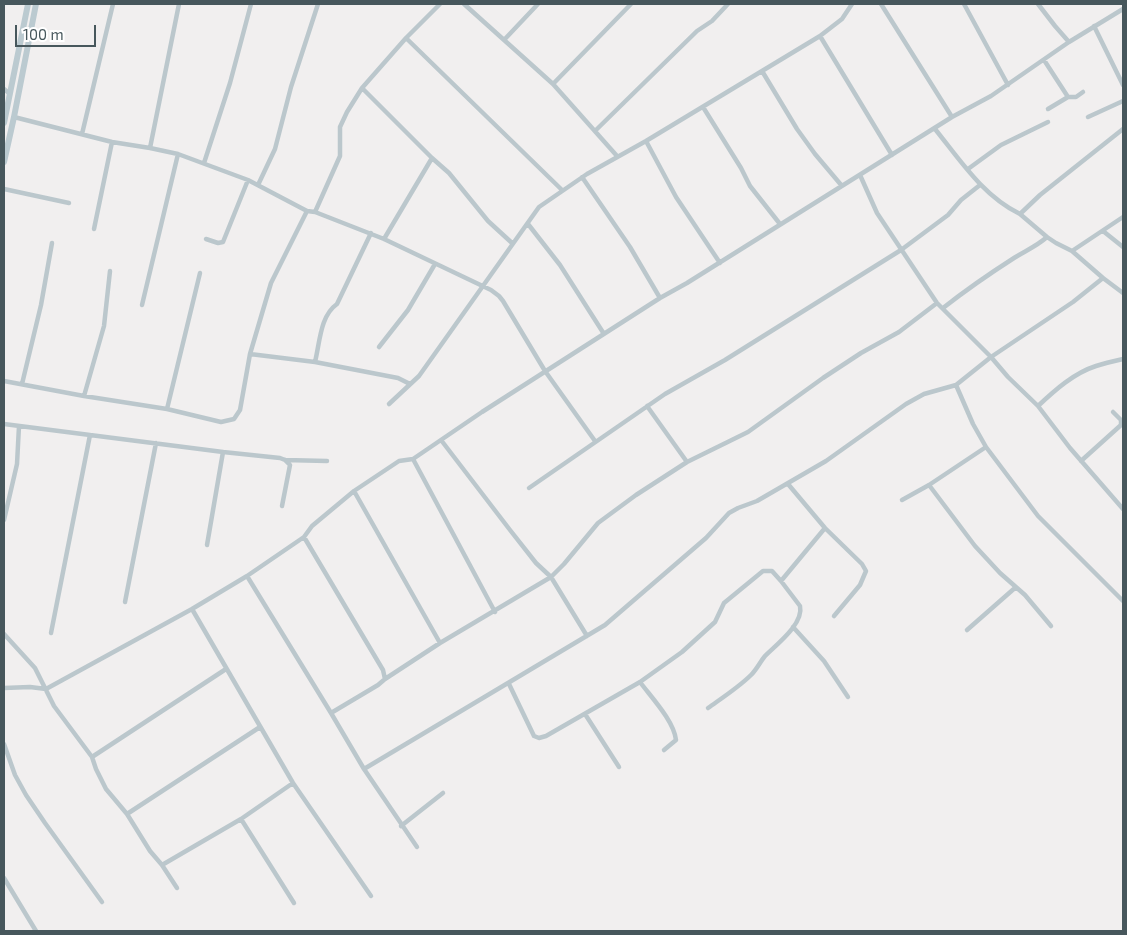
<!DOCTYPE html>
<html>
<head>
<meta charset="utf-8">
<style>
  body { margin:0 }
  #map { position:relative; width:1127px; height:935px; overflow:hidden; background:#f1efef; font-family:"Exo 2",sans-serif }
  canvas { display:block }
  .frame { position:absolute; inset:0; border:5px solid #47575c; pointer-events:none }
  .scale { position:absolute; left:15px; top:25px; width:81px; height:22px; box-sizing:border-box; border:2px solid #47575c; border-top:0; padding-left:6px; font-size:15px; line-height:18px; white-space:nowrap; color:#47575c; -webkit-text-stroke:4px #fff; paint-order:stroke }
</style>
</head>
<body>
<div id="map">
<canvas width="1127" height="935"></canvas>
<div class="frame"></div>
<div class="scale">100 m</div>
</div>
<script>
const ctx = document.querySelector('canvas').getContext('2d');
ctx.lineJoin = 'round';
function trace(path, color, width, dash) { ctx.strokeStyle = color; ctx.lineWidth = width; ctx.lineCap = dash ? 'butt' : 'round'; ctx.setLineDash(dash || []); ctx.stroke(path); }
const street = new Path2D(`
  M464 4 553 84 617 156
  M881 4 952 117
  M964 4 1008 85
  M1038 4 1055 26 1069 42
  M1094 26 1123 85
  M820 36 892 155
  M406 38 562 190
  M504 40 538 4
  M1044 60 1068 97H1076L1083 92
  M762 71 797 129 815 154 842 186
  M553 84 631 4
  M362 88 432 158 449 173 488 221 512 243
  M4 89 10 94
  M703 107 741 168 750 186 780 224
  M1048 109 1068 97
  M14 117 112 142 150 148 178 154 248 180 307 211 315 212 384 239 491 290 499 296 503 301 545 371 595 441
  M1088 117 1123 101
  M935 129C960 160 983 196 1020 214
  M596 130 697 31 712 21 728 4
  M82 134 113 4
  M646 141 676 197 720 263
  M150 148 179 4
  M204 163 230 83 251 4
  M968 169 1001 145 1048 122
  M860 175 877 213 937 303 991 357 1008 377 1038 406 1070 448 1123 509
  M582 177 630 247 660 298
  M258 185 275 149 291 87 318 4
  M4 189 69 203
  M315 212 340 156V127L347 112 362 88 406 38 440 4
  M528 224 560 265 604 334
  M94 229 112 142
  M1103 231 1123 247
  M1047 237 1020 214 1040 195 1123 129
  M206 239 218 243 223 242 248 180
  M384 239 432 158
  M1072 251 1123 217
  M142 305 178 154
  M943 308C966 290 989 274 1014 258 1025 251 1037 246 1047 237L1056 243 1072 251 1103 278
  M379 347 408 310 435 264
  M250 354 315 362 398 378 410 384
  M315 362C320 342 320 316 337 304L371 233
  M4 381 84 396 167 409 221 422 234 419 240 410 250 354 271 283 307 211
  M22 384 41 305 52 243
  M956 385 973 424 986 447 1038 516 1123 601
  M84 396 104 326 110 271
  M389 404 419 376 539 207 587 174 646 141 820 36 842 19 852 4
  M647 406 687 462 748 432 823 378 861 353 899 332 937 303
  M1038 406C1055 390 1074 373 1096 366 1105 363 1114 361 1123 359
  M167 409 200 273
  M4 424 223 452 280 458 285 460 327 461
  M441 440 510 530 536 563 551 577 587 636
  M413 459 495 612
  M1081 461 1121 425V420L1113 412
  M788 484 825 528 862 564 866 571 860 585 834 616
  M929 485 975 546 1000 573 1025 595 1051 626
  M529 488 665 394 725 360 901 250 948 215 961 200 980 185
  M354 491 440 643
  M902 500 929 485 986 447
  M282 506 290 465 285 460
  M4 520 17 464 19 426
  M304 537 383 670 385 679 378 685 331 713
  M207 545 223 452
  M247 576 331 713 364 769 417 847
  M125 602 156 443
  M192 609 293 783 371 896
  M793 627 824 661 848 697
  M967 630 1016 587
  M51 633 90 435
  M4 634 35 668 54 706 92 757 96 769 106 789 127 814 150 851 162 865 177 888
  M385 679 440 643 551 577 564 564 598 523 636 495 687 462
  M640 682C651 697 674 721 676 740L664 750
  M509 684 534 736 539 738 546 736 640 682 682 652 715 622 724 603 763 571H772L781 581 825 528
  M4 688 30 687 46 689 192 609 247 576 304 537 312 526 354 491 399 461 413 459 482 412 660 298 687 283 952 117 991 96 1069 42 1123 9
  M708 708C722 698 739 687 751 675 757 669 760 662 765 656 776 645 804 624 800 606L781 581
  M585 714 619 767
  M4 744 15 775 26 795 45 823 102 902
  M92 757 226 669
  M364 769 605 625 706 538 729 513 738 508 757 501 826 461 906 404 924 394 956 385 991 357 1073 302 1103 278 1123 293
  M127 814 260 727
  M241 819 294 903
  M401 826 443 793
  M162 865 241 819 293 783
  M4 878 36 931`);
const secondary = new Path2D(`
  M4 123 28 4
  M4 162 14 117 36 4`);
trace(street, '#bbc7cc', 4.5);
trace(secondary, '#bbcad0', 6);
</script>
</body>
</html>
